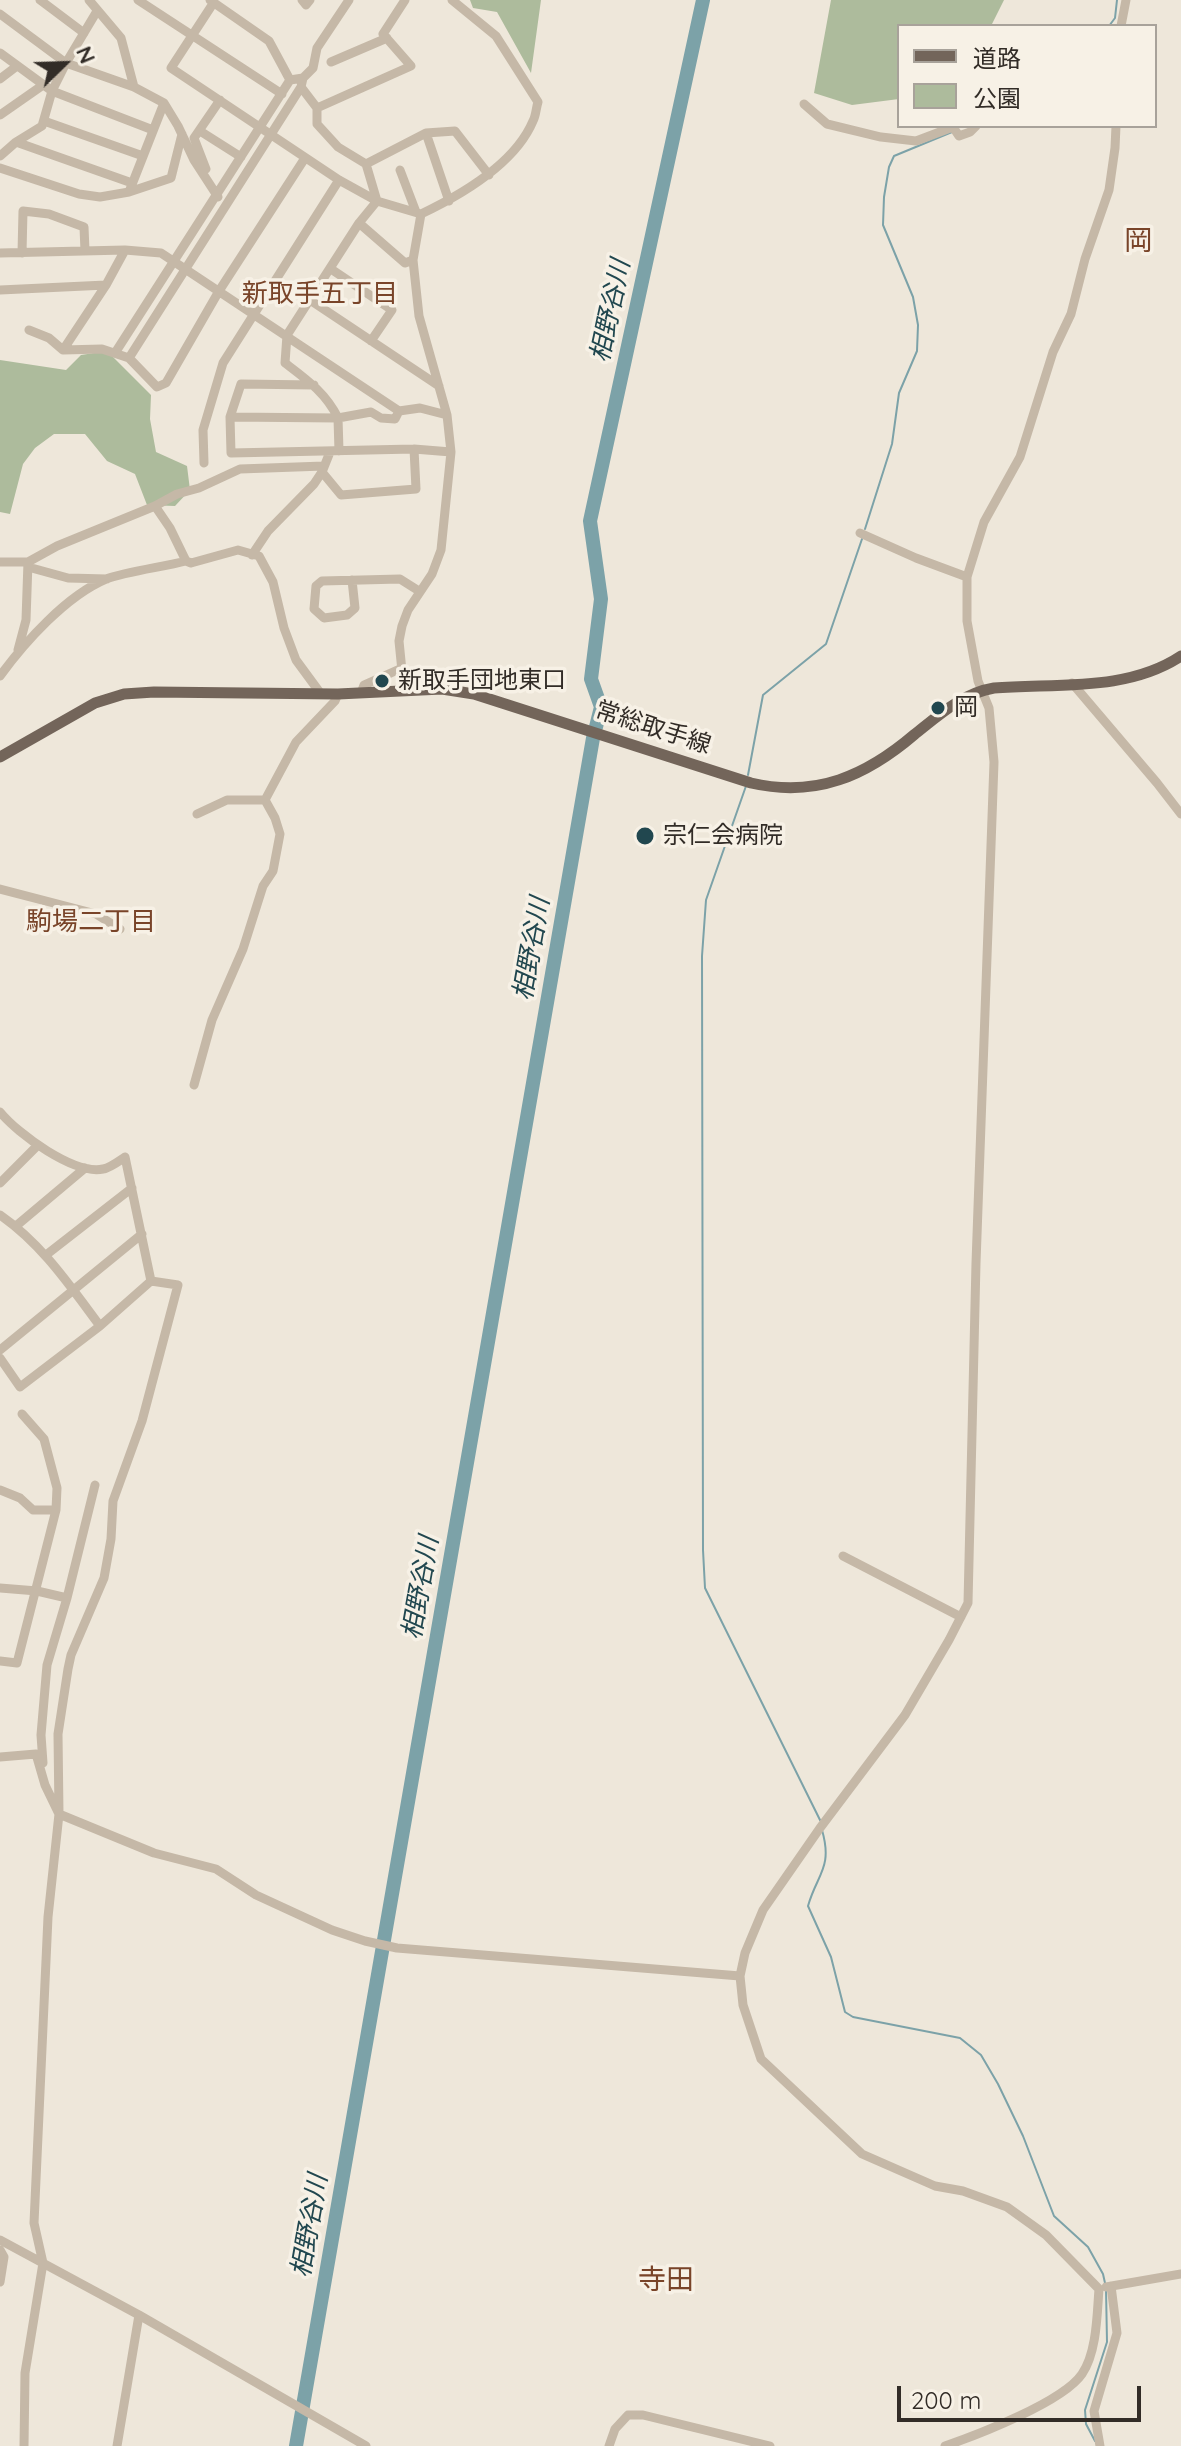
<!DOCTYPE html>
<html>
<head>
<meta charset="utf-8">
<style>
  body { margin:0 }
  #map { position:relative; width:1181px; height:2446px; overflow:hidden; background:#eee7da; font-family:Quicksand,"Noto Sans JP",sans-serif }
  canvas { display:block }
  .legend { position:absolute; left:897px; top:24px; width:260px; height:104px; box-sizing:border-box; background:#f7f1e6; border:2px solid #a8a29a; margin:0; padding:10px 14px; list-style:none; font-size:24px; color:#322c27 }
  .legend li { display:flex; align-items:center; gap:16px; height:40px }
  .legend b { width:40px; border:2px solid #a8a29a }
  .north { position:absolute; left:24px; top:24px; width:80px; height:80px; -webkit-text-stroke:6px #f7f1e6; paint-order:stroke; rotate:67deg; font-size:22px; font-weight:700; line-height:32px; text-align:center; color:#322c27 }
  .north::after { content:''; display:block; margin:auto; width:28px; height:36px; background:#322c27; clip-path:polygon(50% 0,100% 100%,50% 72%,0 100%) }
  .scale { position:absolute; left:897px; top:2386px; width:244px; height:36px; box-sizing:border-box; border:4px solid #322c27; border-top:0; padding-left:10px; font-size:24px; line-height:28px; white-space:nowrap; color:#322c27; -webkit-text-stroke:6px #f7f1e6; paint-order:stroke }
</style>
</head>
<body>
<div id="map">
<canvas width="1181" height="2446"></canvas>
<ul class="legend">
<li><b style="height:10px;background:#73655a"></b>道路</li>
<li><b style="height:22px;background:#adbb9c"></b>公園</li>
</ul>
<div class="north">N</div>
<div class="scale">200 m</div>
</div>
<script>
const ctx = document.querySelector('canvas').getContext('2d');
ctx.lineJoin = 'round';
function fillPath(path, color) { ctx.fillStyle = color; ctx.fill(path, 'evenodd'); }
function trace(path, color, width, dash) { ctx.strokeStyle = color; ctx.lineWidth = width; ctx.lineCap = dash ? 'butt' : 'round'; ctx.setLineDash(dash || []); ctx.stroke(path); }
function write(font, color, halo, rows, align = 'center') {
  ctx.font = font + ' Quicksand,"Noto Sans JP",sans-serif'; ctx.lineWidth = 7; ctx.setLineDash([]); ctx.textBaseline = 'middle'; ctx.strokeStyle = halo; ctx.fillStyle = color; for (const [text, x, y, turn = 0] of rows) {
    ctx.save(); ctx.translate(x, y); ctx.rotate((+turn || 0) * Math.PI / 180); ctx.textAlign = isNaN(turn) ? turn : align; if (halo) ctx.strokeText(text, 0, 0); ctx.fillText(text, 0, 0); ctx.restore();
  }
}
const green = new Path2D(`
  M470 0H541L531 73 497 12 473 8Z
  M831 0H1004L991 26H899V99L852 105 814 93Z
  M107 351 151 395 150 419 156 452 187 466 190 490 175 506 147 505 135 474 107 461 85 434H54L35 448 23 464 10 514 0 512V360L66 370 81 355Z`);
const stream = new Path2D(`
  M1109 26 1115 18 1117 0
  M865 529 892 444 899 393 917 351 918 325 913 297 883 225 884 197 889 167 894 156 952 132
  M748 775 763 695 826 644 862 539
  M746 786 706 900 702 956 703 1550 705 1588 820 1820
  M822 1830C833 1868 817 1874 808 1906L831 1957 845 2012 853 2017 960 2038 981 2055 998 2084 1023 2136 1054 2216 1088 2247 1103 2274 1105 2283
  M1095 2441 1086 2424 1085 2410 1107 2342 1106 2289`);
const river = new Path2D(`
  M596 727 601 707 591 679 601 599 590 521 703 0
  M296 2446 593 738`);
const minor = new Path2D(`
  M40 0 84 33
  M89 0 121 38 134 87
  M138 0 282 94
  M210 0 269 41 290 80
  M302 0 306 5 310 0
  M214 2 171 68 339 180 377 201 421 214
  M0 14 66 63 134 87 164 103 178 126 194 160 218 197
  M1121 26 1126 0
  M0 53 52 91 153 130
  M331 62 387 38
  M303 78 313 68 317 48 349 0
  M0 79 17 66
  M804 104 827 124 881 137 916 141 953 127 959 136 970 132 976 126
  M317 108 411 66 383 34 405 0
  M0 115 43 85
  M44 121 143 156
  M200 131 241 157
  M426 133 449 201
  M16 142 132 183
  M0 156 16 142 42 126 52 91 66 63 97 11
  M366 164 426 133 455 131 489 175
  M0 168 79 194 100 197 129 192 164 103
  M206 169 194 138 220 100
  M400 170 416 212
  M129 192 171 178 182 134
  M359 223 405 263 413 260
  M0 253 125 250 161 253 399 411 420 408 447 415
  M22 253 23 211 49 214 84 227 85 251
  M331 269 392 310 371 341
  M0 290 106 285
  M310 300 439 386
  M29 330 49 338 63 350 106 285 125 250
  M63 350 102 349 129 358 157 387 166 383 219 291 305 158
  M115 353 290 80 303 78 301 87 317 108V124L338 147 366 164 377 201 359 223 287 335 285 363C306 379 326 393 338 418L371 412 381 418 395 419 399 411
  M129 358 301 87
  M314 385 241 384 230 417 231 453 414 449 451 452
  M230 417 338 418 339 451
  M330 452 322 472 341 495 416 489 414 449
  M204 463 203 430 223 363 339 180
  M155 506 170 528 186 561
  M860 533 916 558 967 577
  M252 555 268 531 314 484 322 472
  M0 562H28L26 620 18 650
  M28 562 57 546 155 506 177 494 199 488 240 469 324 466
  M28 567 68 578 107 579
  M352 580 355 608 347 615 324 618 314 609 316 586 322 581 400 579 419 591
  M0 676C25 642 66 596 106 579 128 571 163 567 186 561L191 563 238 550 259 556 273 582 284 628 296 660 321 694
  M1072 683 1157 783 1181 814
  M404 691 399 641 402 626 408 610 432 574 441 550 451 452 447 415 419 316 413 260 421 214C461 195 515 164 533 121 536 116 536 108 538 102L496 36 452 0
  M361 693 364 685 402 668
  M197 814 227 800H265
  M0 889 96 914 120 929
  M194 1085 212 1020 243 949 263 886 273 871 280 834 275 818 265 800 296 742 335 701 338 694
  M0 1112C18 1134 74 1175 103 1169 110 1168 119 1161 125 1157L151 1281
  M0 1183 37 1146
  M0 1215C42 1244 70 1286 100 1326
  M16 1226 85 1168
  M46 1255 132 1188
  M0 1350 142 1234
  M0 1358 20 1387 100 1326 151 1281
  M0 1490 20 1498 33 1510H56
  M843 1556 961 1617
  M0 1588 37 1591 67 1598
  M0 1661 17 1663 56 1510 57 1488 44 1439 22 1414
  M0 1757 36 1754 45 1785 59 1814 154 1853 216 1869 256 1895 332 1930 365 1941 397 1948 740 1976
  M43 1763 41 1735 47 1665 67 1598 95 1485
  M0 2240 139 2315 366 2446
  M0 2250 4 2257 0 2282
  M1106 2287 1181 2274
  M24 2446 25 2373 43 2263 34 2223 48 1917 59 1814 58 1734 68 1669 71 1655 104 1578 111 1539 113 1501 142 1421 178 1285 151 1281
  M117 2446 139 2315
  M609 2446 615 2429 628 2415H643L770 2446
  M945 2446C977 2435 1063 2402 1082 2374 1097 2352 1097 2314 1099 2289L1046 2235 1007 2207 963 2191 935 2186 862 2154 761 2059 743 2005 740 1976 745 1953 763 1910 820 1828 905 1715 949 1640 968 1603 976 1263 994 762 989 708 978 681 967 621V577L984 522 1020 457 1053 352 1071 314 1085 259 1109 190 1115 148 1116 126
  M1100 2446 1094 2411 1117 2333 1111 2286`);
const major = new Path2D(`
  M0 757 95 703 124 694 154 692 338 694 442 689 474 694 751 783C816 798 866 776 915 734 939 715 963 693 994 688 1056 683 1127 692 1181 656`);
const markers = [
  [382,681,8,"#21474f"],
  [938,708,8,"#21474f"],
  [645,836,10,"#21474f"]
];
const poiNames = [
  ["新取手団地東口",398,681],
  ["岡",954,708],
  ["宗仁会病院",663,836]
];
const streetNames = [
  ["常総取手線",653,728,18]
];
const neighbourhoodNames = [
  ["新取手五丁目",320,294],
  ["駒場二丁目",91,922]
];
const waterNames = [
  ["相野谷川",611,311,-78],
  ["相野谷川",532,949,-80],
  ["相野谷川",421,1588,-80],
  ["相野谷川",310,2226,-80]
];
const quarterNames = [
  ["岡",1138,242],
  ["寺田",666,2281]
];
fillPath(green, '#adbb9c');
trace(stream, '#7ca2a8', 2);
trace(river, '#7ca2a8', 14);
trace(minor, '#c5b8a7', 9);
trace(major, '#73655a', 11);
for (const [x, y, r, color] of markers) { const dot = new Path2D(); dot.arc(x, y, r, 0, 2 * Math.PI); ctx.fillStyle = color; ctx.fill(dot); trace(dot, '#f7f1e6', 3); }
write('24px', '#322c27', '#f7f1e6', poiNames, 'left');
write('24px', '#322c27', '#f7f1e6', streetNames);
write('26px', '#794429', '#f7f1e6', neighbourhoodNames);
write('italic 26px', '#21474f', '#f7f1e6', waterNames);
write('28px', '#794429', '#f7f1e6', quarterNames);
</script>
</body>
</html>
